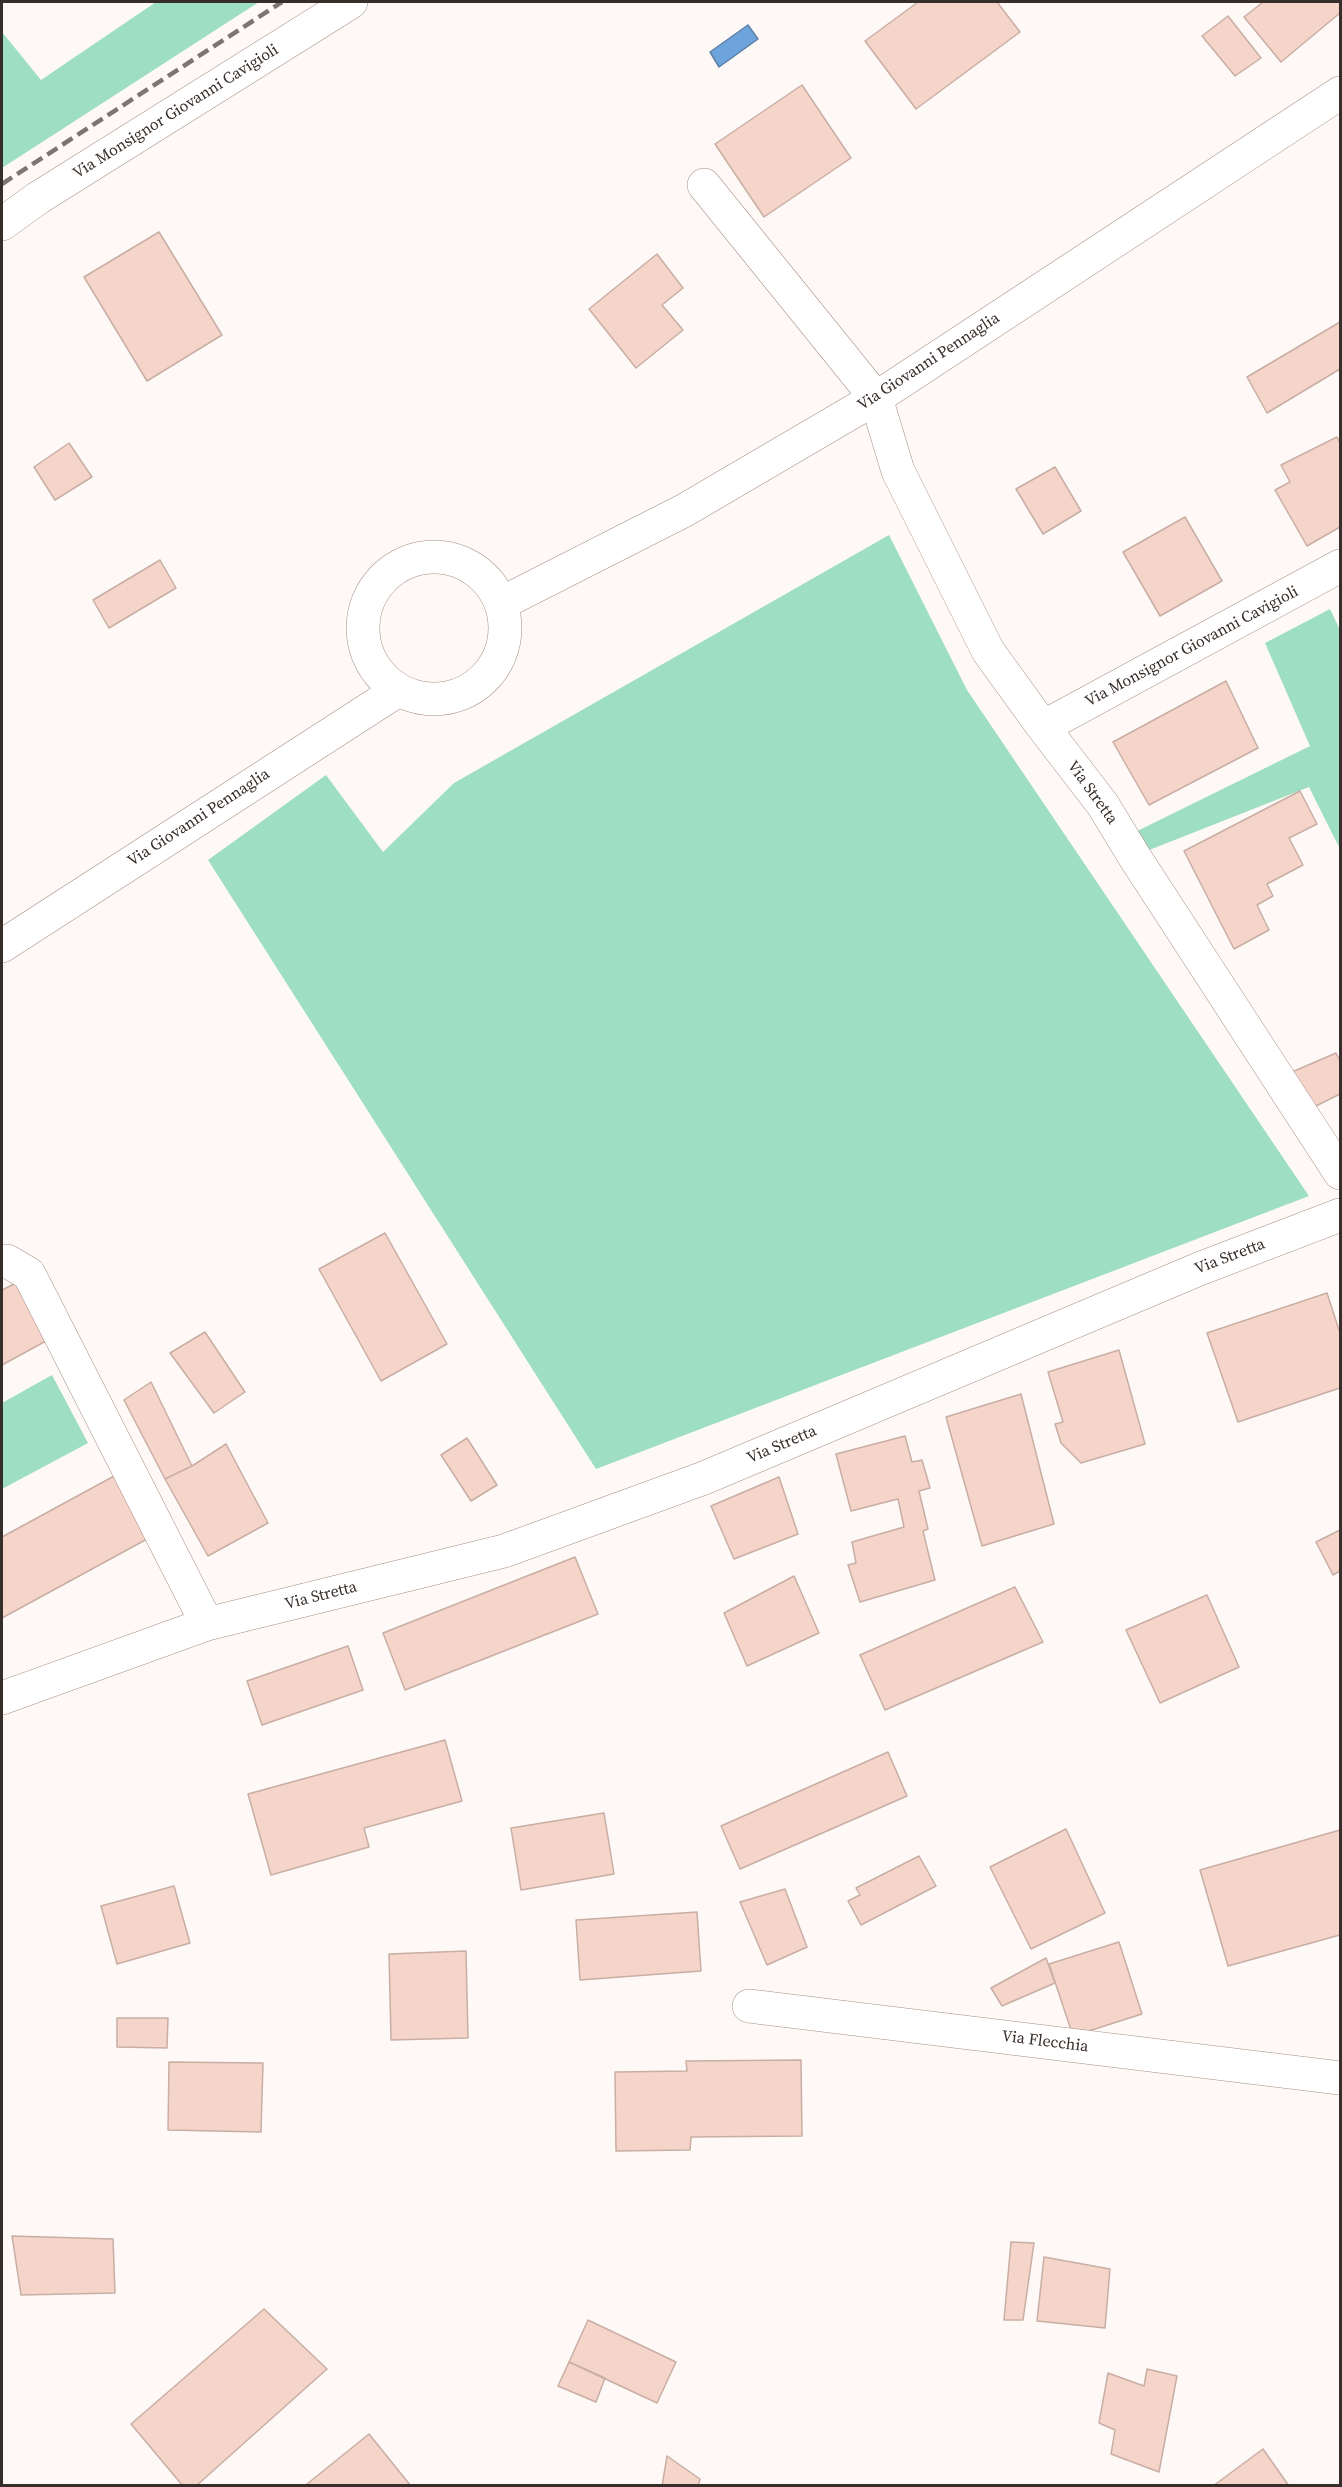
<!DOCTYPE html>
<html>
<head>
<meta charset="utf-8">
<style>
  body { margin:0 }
  #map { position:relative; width:1342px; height:2487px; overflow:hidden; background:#fef9f6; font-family:"Source Serif 4",serif }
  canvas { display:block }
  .frame { position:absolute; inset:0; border:3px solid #372d29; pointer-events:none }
</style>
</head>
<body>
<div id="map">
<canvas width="1342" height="2487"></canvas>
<div class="frame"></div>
</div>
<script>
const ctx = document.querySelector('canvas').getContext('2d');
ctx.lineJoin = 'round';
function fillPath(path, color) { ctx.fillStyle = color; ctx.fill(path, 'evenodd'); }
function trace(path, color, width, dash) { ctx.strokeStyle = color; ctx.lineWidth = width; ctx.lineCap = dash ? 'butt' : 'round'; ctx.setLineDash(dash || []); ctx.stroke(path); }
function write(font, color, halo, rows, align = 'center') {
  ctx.font = font + ' "Source Serif 4",serif'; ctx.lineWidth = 5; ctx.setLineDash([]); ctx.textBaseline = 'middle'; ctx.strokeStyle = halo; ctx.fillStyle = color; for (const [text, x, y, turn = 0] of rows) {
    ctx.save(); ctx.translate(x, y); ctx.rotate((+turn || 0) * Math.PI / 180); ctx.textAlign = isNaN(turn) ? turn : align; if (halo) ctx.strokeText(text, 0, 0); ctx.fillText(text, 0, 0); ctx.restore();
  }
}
const green = new Path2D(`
  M156 2H259L2 168V32L41 80Z
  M889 535 967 690 1309 1196 596 1469 208 860 326 775 383 852 454 783Z
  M1330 609 1340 630V849L1309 787 1134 856 1123 838 1310 746 1265 643Z
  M52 1375 88 1443 2 1489V1403Z`);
const water = new Path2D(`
  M748 25 758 39 719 67 710 52Z`);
const building = new Path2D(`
  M918 2H997L1020 32 916 109 865 41Z
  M1263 2H1340V13L1281 62 1244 17Z
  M1228 16 1261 58 1235 76 1202 36Z
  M802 85 851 158 764 217 715 144Z
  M159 232 222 335 147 381 84 277Z
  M657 254 683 288 662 305 683 330 636 368 589 309Z
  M1340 322V369L1267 413 1247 377Z
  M1337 437 1340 443V527L1307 546 1275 490 1290 482 1281 465Z
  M69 443 92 477 55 500 34 467Z
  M1055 467 1081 511 1043 534 1016 489Z
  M1185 517 1222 581 1160 616 1123 552Z
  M160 560 176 588 109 628 93 600Z
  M1226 681 1258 748 1149 805 1113 742Z
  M1300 791 1317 824 1289 838 1303 865 1267 884 1273 896 1257 905 1269 930 1234 949 1184 851Z
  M1336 1053 1340 1061V1094L1312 1108 1292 1072Z
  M385 1233 447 1344 381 1381 319 1269Z
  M16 1283 46 1341 2 1365V1290Z
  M1327 1293 1340 1333V1388L1238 1422 1207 1333Z
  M205 1332 245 1392 214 1413 170 1353Z
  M1119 1350 1145 1444 1081 1463 1061 1443 1055 1424 1063 1422 1048 1372Z
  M151 1382 192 1466 165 1479 124 1400Z
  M1021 1394 1054 1524 982 1546 946 1417Z
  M905 1436 912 1462 922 1460 930 1488 919 1491 928 1529 923 1531 935 1580 860 1602 848 1565 856 1563 852 1542 904 1527 898 1499 851 1511 836 1454Z
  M467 1438 497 1485 471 1501 441 1455Z
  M226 1444 268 1523 208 1556 165 1479 192 1466Z
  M116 1475 149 1538 2 1618V1537Z
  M779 1477 798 1534 734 1559 711 1506Z
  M1340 1530V1571L1333 1575 1316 1542Z
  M575 1557 598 1614 405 1690 383 1633Z
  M794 1576 819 1633 747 1666 724 1613Z
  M1015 1587 1043 1642 885 1710 860 1655Z
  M1207 1595 1239 1667 1160 1703 1126 1630Z
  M348 1646 363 1690 262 1725 247 1681Z
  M445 1740 462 1801 364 1828 369 1847 271 1875 248 1794Z
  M888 1752 907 1796 740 1869 721 1826Z
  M604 1813 614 1874 521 1890 511 1828Z
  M1066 1829 1105 1913 1031 1949 990 1867Z
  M1340 1830V1935L1228 1966 1200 1870Z
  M919 1856 936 1886 861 1925 848 1901 860 1895 856 1888Z
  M174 1886 190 1943 117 1964 101 1906Z
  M785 1889 807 1947 767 1965 740 1902Z
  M697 1912 701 1971 580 1980 576 1920Z
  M1119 1942 1142 2014 1073 2036 1049 1964Z
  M466 1951 468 2038 391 2040 389 1954Z
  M1046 1958 1055 1983 1002 2006 991 1988Z
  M117 2018H168L167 2048 117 2047Z
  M801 2060 802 2136 691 2137 690 2150 616 2151 615 2072 687 2071 686 2061Z
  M169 2062 263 2063 261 2132 168 2130Z
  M12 2236 113 2239 115 2293 21 2295Z
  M1011 2242 1034 2243 1023 2320H1004Z
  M1044 2257 1110 2269 1105 2328 1037 2321Z
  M264 2309 327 2369 196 2486H183L131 2424Z
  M588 2320 676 2362 657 2403 569 2362Z
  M569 2362 605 2378 596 2402 558 2386Z
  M1147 2369 1177 2376 1159 2472 1111 2454 1115 2430 1099 2423 1108 2373 1144 2386Z
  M369 2434 411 2486H308L307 2484Z
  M1263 2449 1289 2486H1213Z
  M667 2456 700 2479 698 2486H662Z`);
const minor = new Path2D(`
  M704 185 876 398 898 471 988 651 1043 727 1103 805 1134 856 1340 1173
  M2 224 38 198 351 2
  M363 628a71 71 0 1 1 142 0a71 71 0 1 1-142 0Z
  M502 603 685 510 876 398 1340 93
  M1043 727 1340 566
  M2 946 397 691
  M2 1261H7L29 1274 207 1624
  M2 1698 207 1624 504 1551 704 1478 1199 1269 1340 1215
  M749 2006 1340 2078`);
const rail = new Path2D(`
  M2 184 282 2`);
const streetNames = [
  ["Via Monsignor Giovanni Cavigioli",176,112,-32],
  ["Via Giovanni Pennaglia",929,362,-33],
  ["Via Monsignor Giovanni Cavigioli",1192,647,-28],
  ["Via Stretta",1092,793,54],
  ["Via Giovanni Pennaglia",199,818,-33],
  ["Via Stretta",1230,1257,-21],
  ["Via Stretta",782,1445,-23],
  ["Via Stretta",321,1596,-14],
  ["Via Flecchia",1045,2042,7]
];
fillPath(green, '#9edec1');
fillPath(water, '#6da4db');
trace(water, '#5d80a6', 1.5);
fillPath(building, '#f5d4c9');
trace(building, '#c8aea4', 1.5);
trace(minor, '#a88f85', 34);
trace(minor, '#fff', 33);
trace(rail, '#7d7571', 4.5, [12, 6]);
write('16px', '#372d29', '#fff', streetNames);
</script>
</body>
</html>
